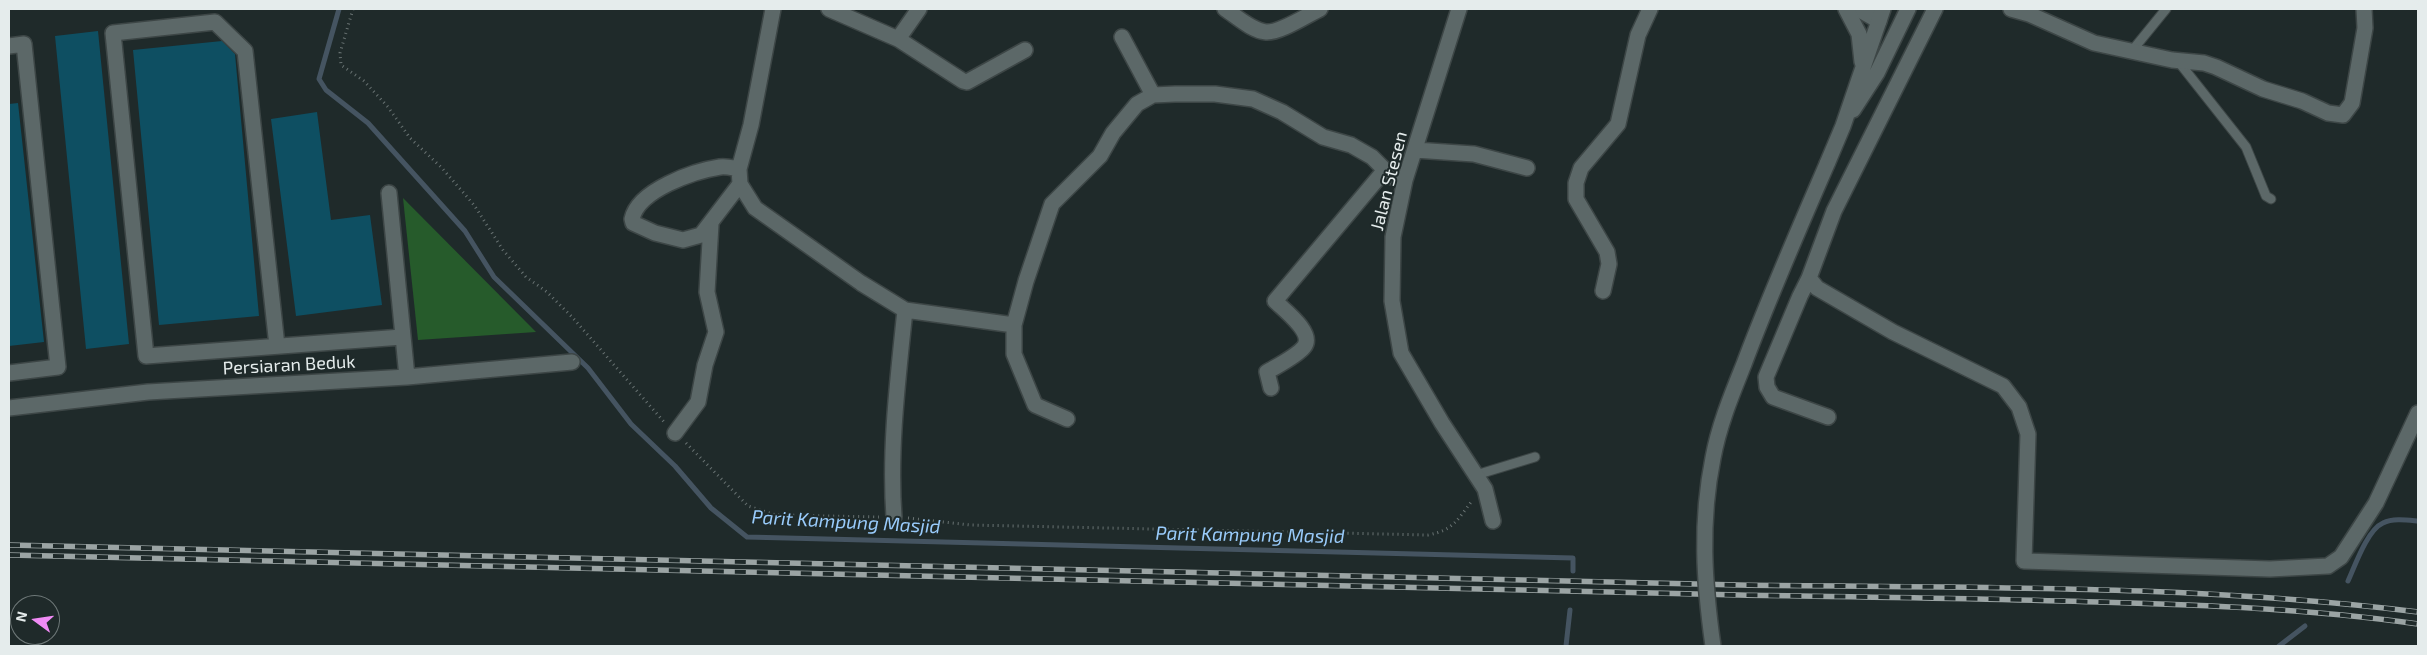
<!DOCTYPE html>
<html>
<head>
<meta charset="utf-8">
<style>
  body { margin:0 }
  #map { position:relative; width:2427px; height:655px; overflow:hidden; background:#1f2a2a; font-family:"Exo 2",sans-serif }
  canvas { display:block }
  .frame { position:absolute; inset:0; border:10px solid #e5ecec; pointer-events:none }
  .north { position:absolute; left:10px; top:595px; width:50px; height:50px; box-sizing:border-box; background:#1f2a2a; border:1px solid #6e7878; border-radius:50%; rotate:284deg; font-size:14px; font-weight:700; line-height:20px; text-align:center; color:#e5ecec }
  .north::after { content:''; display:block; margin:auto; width:18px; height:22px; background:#f08bf5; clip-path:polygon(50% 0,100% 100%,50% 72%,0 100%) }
</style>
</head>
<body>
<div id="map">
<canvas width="2427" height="655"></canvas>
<div class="frame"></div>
<div class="north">N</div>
</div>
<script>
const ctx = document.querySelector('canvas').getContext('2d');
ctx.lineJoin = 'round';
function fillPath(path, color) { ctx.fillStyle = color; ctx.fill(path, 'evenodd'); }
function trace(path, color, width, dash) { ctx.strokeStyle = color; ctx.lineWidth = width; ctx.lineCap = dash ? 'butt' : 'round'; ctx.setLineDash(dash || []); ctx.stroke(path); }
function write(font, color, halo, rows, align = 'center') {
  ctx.font = font + ' "Exo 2",sans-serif'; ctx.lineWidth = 4; ctx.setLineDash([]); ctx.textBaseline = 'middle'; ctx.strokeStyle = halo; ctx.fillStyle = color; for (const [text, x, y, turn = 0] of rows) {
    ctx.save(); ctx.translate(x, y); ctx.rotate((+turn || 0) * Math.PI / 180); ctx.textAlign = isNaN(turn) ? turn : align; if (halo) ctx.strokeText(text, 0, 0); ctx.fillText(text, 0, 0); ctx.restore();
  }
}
const green = new Path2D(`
  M403 198 536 332 418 340Z`);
const stream = new Path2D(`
  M339 9 319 79 326 90 368 123 465 231 494 277 588 368 631 424 675 466 711 508 747 537 1573 558V571
  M2348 581C2355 566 2367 530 2383 523 2393 518 2407 520 2418 521
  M1566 646 1570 610
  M2279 646 2305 626`);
const building = new Path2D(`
  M98 31 129 344 86 349 55 36Z
  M222 41 235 54 259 316 159 325 133 50Z
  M18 103 44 342 9 346V104Z
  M317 112 331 220 370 215 382 305 296 316 271 119Z`);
const path = new Path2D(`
  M353 9 340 53 341 65 364 81 388 107 410 138 442 168 474 205 503 250 526 277 547 292 572 317 665 423
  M686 443 748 506 776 515 879 517
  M908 518 970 525 1428 535C1454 530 1457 520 1472 501`);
const lane = new Path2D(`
  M2131 52 2166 9
  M2178 61 2246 147 2266 196 2271 199
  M1476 475 1535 457`);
const street = new Path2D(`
  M829 9 898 39 963 81 967 82 1025 50
  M1225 9C1236 16 1252 31 1266 32 1280 33 1307 15 1320 9
  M1459 9 1405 180 1393 237 1392 301 1401 353 1442 423 1485 489 1493 521
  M1858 9 1879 21
  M1935 9 1834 211 1809 278 1817 288 1893 332 2003 386 2019 407 2028 434 2024 561 2270 569 2328 566 2341 557 2376 503 2418 413
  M2011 9 2029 14 2094 43 2172 60 2204 63 2216 67 2263 89 2302 101 2328 113 2343 115 2352 103 2365 28 2364 9
  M1122 37 1153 95
  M898 39 919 9
  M9 46 24 44 58 367 9 373
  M1415 150 1474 154 1527 168
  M739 169C733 168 726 166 720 167 694 171 638 190 632 219L633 223 655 233 683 240 701 235 740 184 739 169 751 125 773 9
  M740 184 755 208 861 283 905 310 1014 325
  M389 193 407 377
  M1809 278 1800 296 1766 377 1767 387 1773 397 1828 417
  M1603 291 1609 264 1607 252 1576 199V183L1581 168 1618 124 1638 35 1650 9
  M277 346 245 51 215 22 113 33 146 356 402 337
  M1271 388 1267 372C1277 366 1297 356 1304 347 1315 333 1284 310 1275 301L1384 171
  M9 408 148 392 407 377 572 362
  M1067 419 1035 405 1014 354V325L1026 281 1052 204 1100 156 1113 133 1137 104 1153 95 1175 94H1215L1253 99 1282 112 1323 137 1351 145 1372 157 1392 177 1405 180
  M675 433 698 402 705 365 716 332 707 292 711 224
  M894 517C889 449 898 378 905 310`);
const secondary = new Path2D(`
  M1846 9 1859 34 1862 62
  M1853 110 1877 73 1908 9
  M1827 164 1843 126 1883 9`);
const rail = new Path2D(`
  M9 545 1739 585C1965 588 2194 584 2418 612
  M9 555 1739 595C1858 597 1978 598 2098 602 2205 605 2312 609 2418 624`);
const secondaryBridge = new Path2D(`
  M1713 646C1704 582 1700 522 1713 458 1719 425 1732 394 1744 364 1769 297 1798 231 1827 164`);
const streetNames = [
  ["Jalan Stesen",1389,181,-76],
  ["Persiaran Beduk",289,365,-3]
];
const waterNames = [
  ["Parit Kampung Masjid",846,522,3],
  ["Parit Kampung Masjid",1250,535,1]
];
fillPath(green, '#265b2b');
trace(stream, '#455461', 5);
fillPath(building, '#0e4f62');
trace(lane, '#3d4646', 11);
trace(street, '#3d4646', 18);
trace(secondary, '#3d4646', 18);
trace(path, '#697373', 3, [1, 4]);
trace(lane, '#5c6868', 9);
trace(street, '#5c6868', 15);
trace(secondary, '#5c6868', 15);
trace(rail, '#9ba4a4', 5.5);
trace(rail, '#1f2a2a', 4, [11]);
trace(secondaryBridge, '#3d4646', 18, []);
trace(secondaryBridge, '#5c6868', 15);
write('18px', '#e5ecec', '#1f2a2a', streetNames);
write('italic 19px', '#99cbfb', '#1f2a2a', waterNames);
</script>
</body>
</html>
